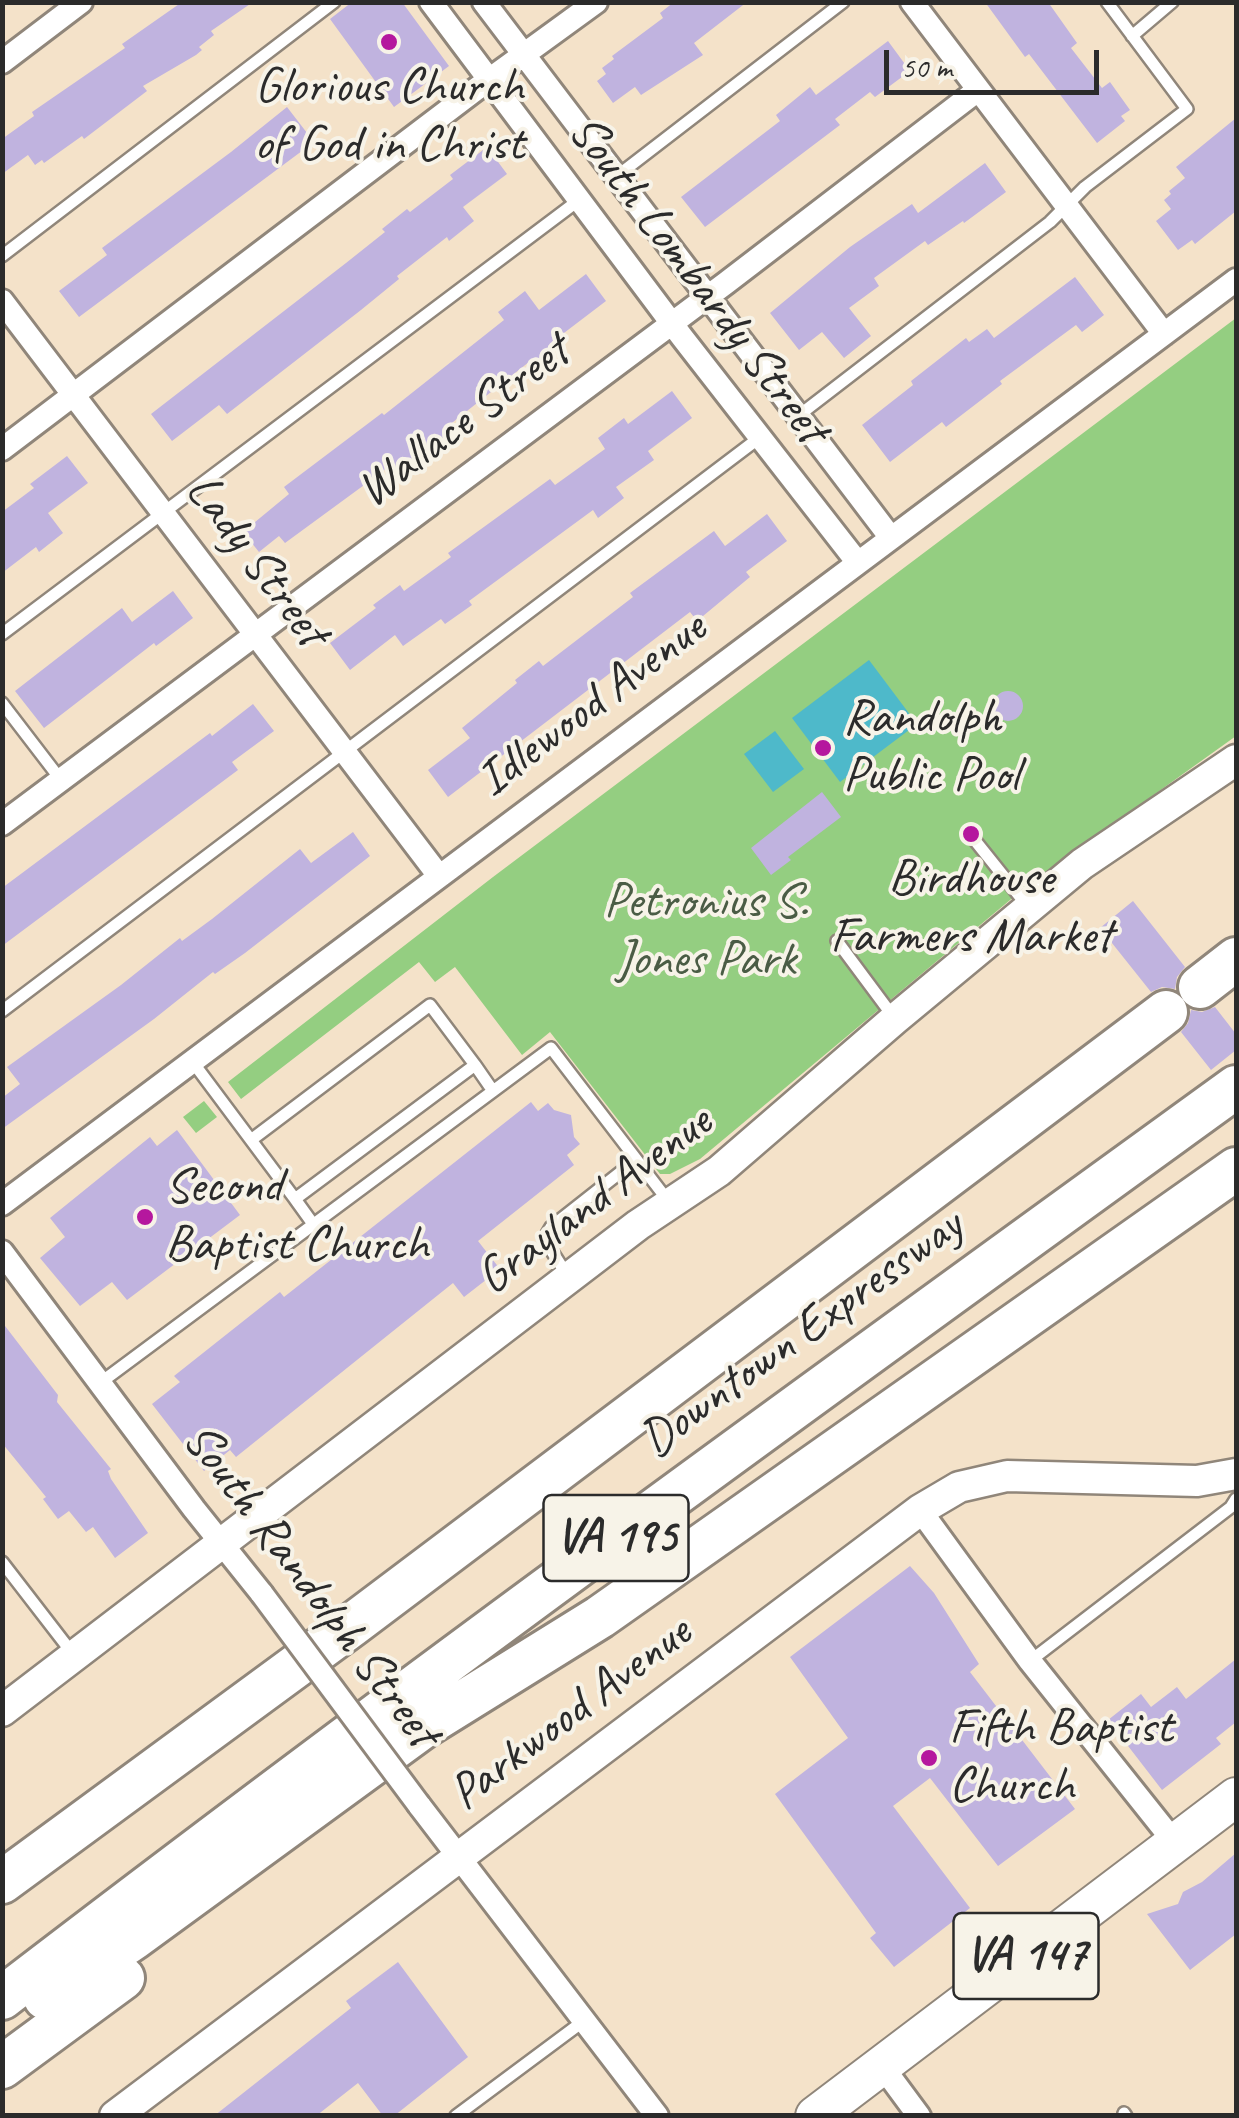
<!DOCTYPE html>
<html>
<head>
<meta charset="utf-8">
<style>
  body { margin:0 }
  #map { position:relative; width:1239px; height:2118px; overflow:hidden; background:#f4e2c9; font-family:Caveat,sans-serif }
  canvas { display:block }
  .frame { position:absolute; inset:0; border:5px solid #2b2b2b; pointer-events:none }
  .scale { position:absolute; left:884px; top:50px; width:215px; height:45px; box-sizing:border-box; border:5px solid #2b2b2b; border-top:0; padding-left:12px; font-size:30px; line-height:35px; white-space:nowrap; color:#2b2b2b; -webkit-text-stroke:8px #f7f3e8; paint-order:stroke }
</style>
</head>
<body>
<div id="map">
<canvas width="1239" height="2118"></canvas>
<div class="frame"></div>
<div class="scale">50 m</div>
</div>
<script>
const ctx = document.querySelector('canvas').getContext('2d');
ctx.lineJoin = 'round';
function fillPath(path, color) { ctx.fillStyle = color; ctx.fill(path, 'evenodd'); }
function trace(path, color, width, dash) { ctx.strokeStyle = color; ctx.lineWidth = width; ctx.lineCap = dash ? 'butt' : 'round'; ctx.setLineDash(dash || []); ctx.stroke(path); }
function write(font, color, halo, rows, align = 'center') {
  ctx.font = font + ' Caveat,sans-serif'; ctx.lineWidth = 8; ctx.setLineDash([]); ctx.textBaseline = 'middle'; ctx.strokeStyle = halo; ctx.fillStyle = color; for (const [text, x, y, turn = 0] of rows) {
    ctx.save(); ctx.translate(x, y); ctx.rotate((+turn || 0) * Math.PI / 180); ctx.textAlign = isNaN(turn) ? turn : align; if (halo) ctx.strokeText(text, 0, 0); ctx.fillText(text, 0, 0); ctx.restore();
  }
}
const green = new Path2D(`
  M1236 318V736L1028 885 700 1159 670 1174H660L550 1032 522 1055 455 967 435 982 419 962 241 1099 228 1082 493 877Z
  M204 1101 217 1117 196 1133 183 1117Z`);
const water = new Path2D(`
  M869 660 917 724 840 782 792 718Z
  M775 731 804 769 773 792 744 754Z`);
const building = new Path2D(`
  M182 2H253L211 31 214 35 199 47 202 50 196 55 143 86 147 91 84 139 82 136 44 163 42 160 35 165 28 155 2 174V139L34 116 32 112 125 48 122 44Z
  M352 2H402L449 66 394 107 330 19Z
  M674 2H747L694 43 703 55 641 95 635 87 613 103 597 81 606 74 602 68 614 59 612 56 663 18 660 13Z
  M985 2H1048L1077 43 1071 48 1102 88 1110 82 1130 110 1121 116 1125 121 1097 143 1029 54 1025 57Z
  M888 41 910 71 875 97 870 92 835 119 840 125 705 227 681 197 780 121 776 115 810 87 816 95Z
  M287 107 314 142 79 317 59 291 107 255 102 248 231 152Z
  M1236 118V211L1195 244 1192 240 1178 250 1156 221 1171 209 1164 200 1171 194 1169 191 1185 178 1176 167Z
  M487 147 507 174 463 207 474 221 449 241 447 237 397 276 399 279 361 310 227 414 219 405 172 441 151 414 346 263 385 232 382 229 407 209 410 212 453 179 450 175Z
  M985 163 1006 192 964 223 963 221 928 245 925 241 874 278 879 286 849 308 871 336 844 358 822 332 799 350 770 313 850 247 912 204 918 213Z
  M586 274 606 301 560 336 564 341 537 362 534 358 448 426 452 431 427 450 391 476 386 469 285 543 279 536 259 552 243 532 289 494 284 487 382 413 384 415 504 320 498 312 525 291 539 310Z
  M1075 277 1104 315 1082 332 1076 325 1000 381 1002 384 946 427 942 422 890 462 862 425 913 385 911 381 966 338 969 342 987 329 994 338Z
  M672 391 692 418 648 451 654 460 616 487 624 498 598 518 593 510 469 601 472 605 445 624 441 619 403 646 395 635 350 670 330 643 376 608 373 605 400 585 404 591 451 557 448 553 550 479 555 485 605 449 598 438 624 418 628 424Z
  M67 456 88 483 48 513 63 533 39 552 36 547 2 573V512L34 488 30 484Z
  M767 514 787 541 746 572 750 577 697 621 690 612 448 797 428 770 470 738 462 728 517 683 515 680 539 661 543 666 633 597 630 593 714 531 725 546Z
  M173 591 193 618 156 646 154 643 44 728 15 691 122 608 132 622Z
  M993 706a15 15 0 1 1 30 0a15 15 0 1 1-30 0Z
  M253 704 274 731 232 762 238 770 2 946V888L210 733 212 736Z
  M822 792 841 817 788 857 791 860 771 875 751 848Z
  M353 832 370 856 245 953 215 974 213 972 154 1019 2 1129V1098L20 1084 7 1067 121 985 180 938 182 941 212 919 300 849 311 863Z
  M1133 901 1185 967 1177 977 1175 989 1162 987 1151 992 1100 928Z
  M1215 1007 1236 1034V1050L1211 1070 1181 1032 1188 1023 1191 1010 1202 1012Z
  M531 1102 538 1111 548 1103 554 1110 571 1115 574 1137 580 1144 567 1155 574 1165 478 1241 500 1269 464 1297 453 1283 236 1457 230 1450 204 1471 152 1404 180 1382 174 1376 280 1292 284 1297Z
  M177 1130 240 1215 127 1300 112 1282 80 1306 40 1258 65 1237 50 1218 150 1137 157 1146Z
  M2 1322 58 1395 57 1402 111 1469 108 1471 111 1479 148 1533 115 1558 93 1527 86 1532 69 1511 58 1519 43 1499 46 1497 2 1443Z
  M910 1566 934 1593 979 1664 970 1672 1075 1809 998 1866 930 1778 893 1806 970 1908 894 1967 870 1938 876 1933 775 1794 848 1738 790 1657Z
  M1236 1659V1722L1216 1738 1221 1744 1162 1790 1108 1720 1141 1694 1151 1707 1177 1687 1186 1699Z
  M1236 1853V1934L1190 1970 1147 1914 1178 1904 1183 1892 1202 1882Z
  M398 1962 468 2057 394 2116H383L358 2083 316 2116H214L351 2008 346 2001Z`);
const service = new Path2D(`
  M1132 36 1172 2
  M617 176 843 2
  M2 256 334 2
  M798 416 1050 222 1085 187 1187 109 1107 2
  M2 634 579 200
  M2 703 61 780
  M969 833 1029 908
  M837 941 895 1019
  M2 1011 759 438
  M192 1061C226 1107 261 1153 295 1199L475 1065 430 1005 251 1140
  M475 1065 493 1091
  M295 1199 313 1224
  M567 1275 544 1239 551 1227 636 1160
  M100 1383 551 1048 669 1202
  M2 1562 73 1654
  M1030 1661 1231 1507 1236 1499
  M1124 2113 1126 2116
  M456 2116 585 2020`);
const minor = new Path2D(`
  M431 2 682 337 858 563
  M484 2 891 538
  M912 2 1164 334
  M2 62 81 2
  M2 301 439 876
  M2 449 475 90 596 2
  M2 824 726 283 978 90
  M2 1204 1236 280
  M2 1252 194 1509 262 1594
  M920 1510 1030 1661 1175 1843
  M419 1805 657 2116
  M882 2066 919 2116`);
const tertiary = new Path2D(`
  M2 1711 638 1225 719 1171 895 1019 1082 864 1236 760
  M115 2116 920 1510 959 1487 1007 1476 1197 1481 1236 1474`);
const primary = new Path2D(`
  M815 2116 1236 1797`);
const motorway = new Path2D(`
  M1200 987 1236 959
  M2 1882 352 1625 1166 1012
  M2 1998C408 1686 822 1387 1236 1087
  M45 1998 134 1938 423 1727 600 1617 1236 1169
  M2 2067 123 1978`);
const minorBridge = new Path2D(`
  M262 1594 419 1805`);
const markers = [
  [389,42,10,"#b5179e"],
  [823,748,10,"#b5179e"],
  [971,834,10,"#b5179e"],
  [145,1217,10,"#b5179e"],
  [929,1758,10,"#b5179e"]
];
const shields = [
  [616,1538,145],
  [1026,1956,145]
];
const shieldNames = [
  ["VA 195",616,1538],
  ["VA 147",1026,1956]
];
const poiNames = [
  ["Glorious Church",389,88,"center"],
  ["of God in Christ",389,146,"center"],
  ["Randolph",843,719],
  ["Public Pool",843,777],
  ["Birdhouse",971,880,"center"],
  ["Farmers Market",971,938,"center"],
  ["Second",165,1188],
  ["Baptist Church",165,1246],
  ["Fifth Baptist",949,1729],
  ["Church",949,1787]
];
const streetNames = [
  ["South Lombardy Street",697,280,53],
  ["Wallace Street",464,422,-37],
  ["Lady Street",256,561,53],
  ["Idlewood Avenue",592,705,-37],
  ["Grayland Avenue",595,1201,-37],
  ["Downtown Expressway",802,1334,-36],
  ["South Randolph Street",310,1586,53],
  ["Parkwood Avenue",571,1714,-37]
];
const parkNames = [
  ["Petronius S.",706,903],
  ["Jones Park",706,961]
];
fillPath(green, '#94ce81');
fillPath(water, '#4eb9ca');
fillPath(building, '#c0b3df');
trace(service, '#90867a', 16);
trace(minor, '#90867a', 28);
trace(tertiary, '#90867a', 35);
trace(primary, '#90867a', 42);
trace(motorway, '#90867a', 48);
trace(service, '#fff', 11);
trace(minor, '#fff', 22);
trace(tertiary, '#fff', 30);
trace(primary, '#fff', 38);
trace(motorway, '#fff', 42);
trace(minorBridge, '#90867a', 28, []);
trace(minorBridge, '#fff', 22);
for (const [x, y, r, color] of markers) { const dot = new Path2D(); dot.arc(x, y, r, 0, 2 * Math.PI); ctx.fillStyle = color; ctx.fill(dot); trace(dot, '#f7f3e8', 4); }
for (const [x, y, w] of shields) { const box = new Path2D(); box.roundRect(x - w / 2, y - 43, w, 86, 8); ctx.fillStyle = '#f7f3e8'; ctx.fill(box); trace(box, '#2b2b2b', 2.5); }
write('bold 48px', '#2b2b2b', null, shieldNames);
write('50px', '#2b2b2b', '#f7f3e8', poiNames, 'left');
write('50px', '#2b2b2b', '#f7f3e8', streetNames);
write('50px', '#4a5c45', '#f7f3e8', parkNames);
</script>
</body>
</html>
